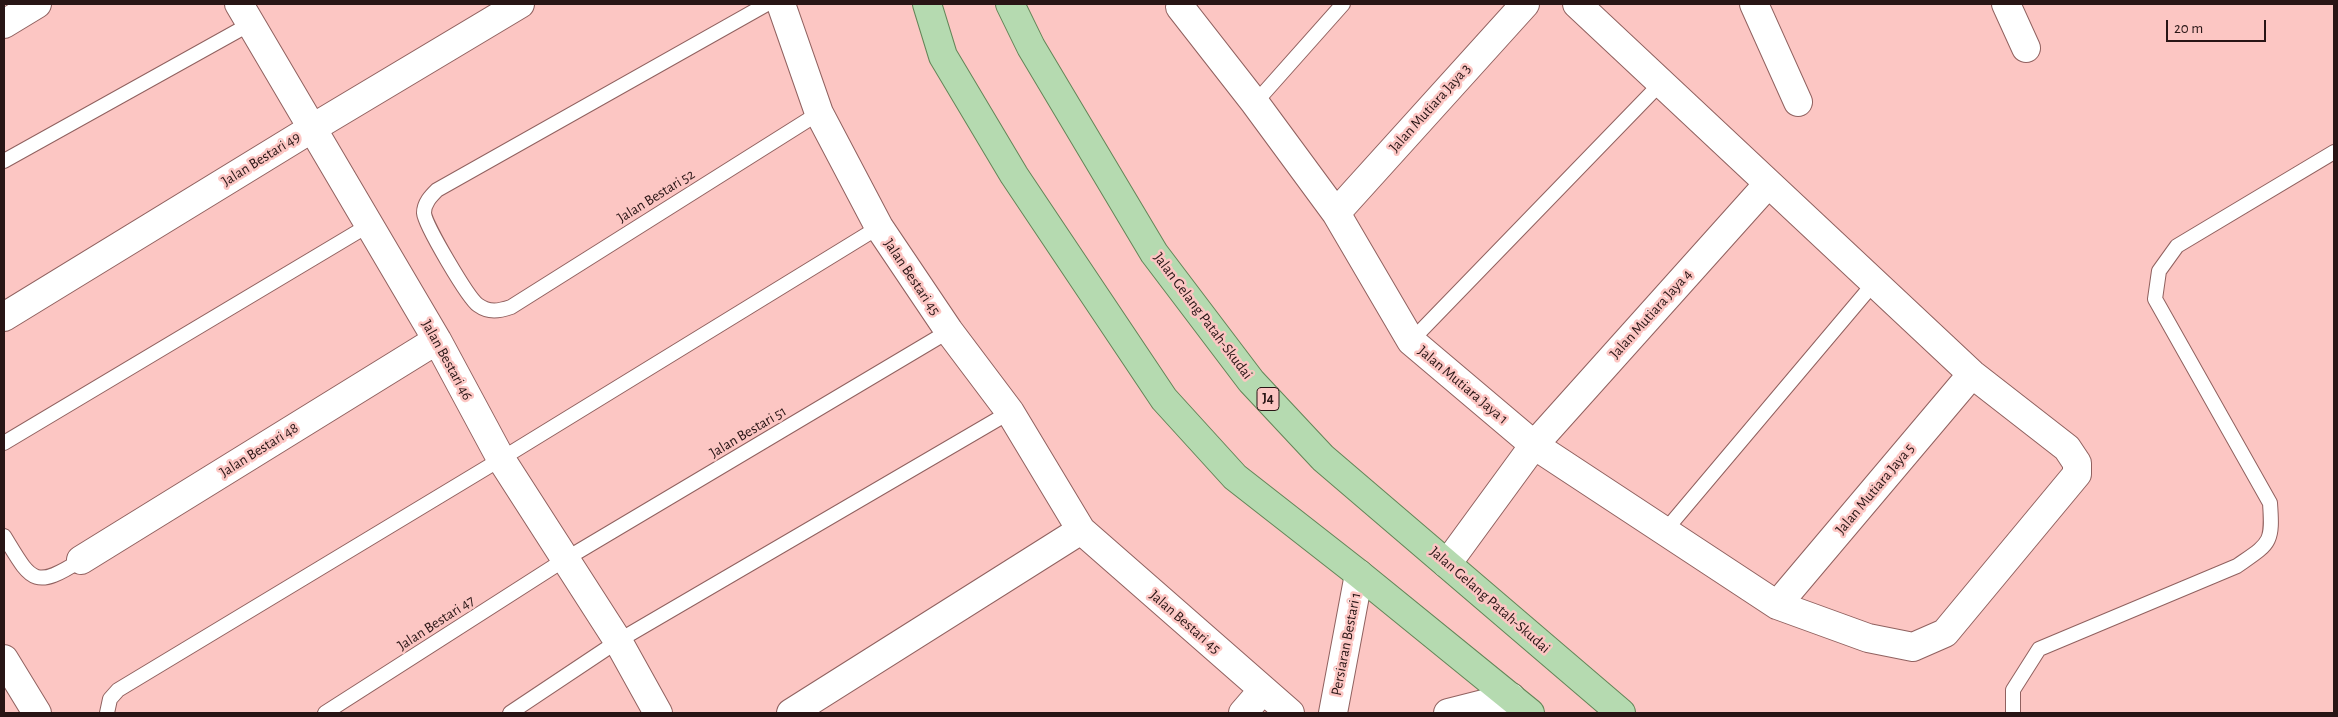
<!DOCTYPE html>
<html>
<head>
<meta charset="utf-8">
<style>
  body { margin:0 }
  #map { position:relative; width:2338px; height:717px; overflow:hidden; background:#fcc6c3; font-family:"Alegreya Sans",sans-serif }
  canvas { display:block }
  .frame { position:absolute; inset:0; border:5px solid #281515; pointer-events:none }
  .scale { position:absolute; left:2166px; top:20px; width:100px; height:22px; box-sizing:border-box; border:2px solid #281515; border-top:0; padding-left:6px; font-size:15px; line-height:18px; white-space:nowrap; color:#281515; -webkit-text-stroke:4px #fcc6c3; paint-order:stroke }
</style>
</head>
<body>
<div id="map">
<canvas width="2338" height="717"></canvas>
<div class="frame"></div>
<div class="scale">20 m</div>
</div>
<script>
const ctx = document.querySelector('canvas').getContext('2d');
ctx.lineJoin = 'round';
function trace(path, color, width, dash) { ctx.strokeStyle = color; ctx.lineWidth = width; ctx.lineCap = dash ? 'butt' : 'round'; ctx.setLineDash(dash || []); ctx.stroke(path); }
function write(font, color, halo, rows, align = 'center') {
  ctx.font = font + ' "Alegreya Sans",sans-serif'; ctx.lineWidth = 5; ctx.setLineDash([]); ctx.textBaseline = 'middle'; ctx.strokeStyle = halo; ctx.fillStyle = color; for (const [text, x, y, turn = 0] of rows) {
    ctx.save(); ctx.translate(x, y); ctx.rotate((+turn || 0) * Math.PI / 180); ctx.textAlign = isNaN(turn) ? turn : align; if (halo) ctx.strokeText(text, 0, 0); ctx.fillText(text, 0, 0); ctx.restore();
  }
}
const service = new Path2D(`
  M767 4 437 190C431 196 424 203 424 213 425 225 468 298 478 305 489 313 499 311 511 307L819 113
  M1255 103 1343 4
  M4 161 250 24
  M1411 341 1661 83
  M4 443 369 225
  M1664 532 1874 283
  M4 536C31 580 33 591 81 560
  M107 713 110 699 118 690 501 459 879 227
  M325 713 564 560 949 331
  M510 713 618 641 1010 412
  M2013 713V690L2039 649 2237 566C2270 543 2273 544 2270 503L2155 299 2159 271 2177 246 2334 152`);
const minor = new Path2D(`
  M239 4 437 340 501 459 618 641 658 713
  M781 4 819 113 879 227 949 331 1010 412 1081 530 1290 713
  M1182 4 1180 7 1255 103 1336 213 1411 341 1534 445 1777 605 1868 638 1913 647 1945 633 2077 474V463L2067 448 1972 374 1577 4
  M1754 4 1798 102
  M2006 4 2026 48
  M4 24 37 4
  M1336 213 1525 4
  M4 317 311 129 520 4
  M81 560 437 340
  M1447 564 1534 445 1768 184
  M1777 605 1972 374
  M4 659 37 713
  M791 713 1081 530
  M1243 713 1262 691`);
const tertiary = new Path2D(`
  M1333 713 1359 574
  M1448 713 1511 697`);
const primary = new Path2D(`
  M927 4 943 56 1014 175 1164 399 1235 477 1359 574 1530 713
  M1010 4 1031 47 1154 253 1251 381 1323 458 1621 713`);
const shields = [
  [1268,399,22]
];
const shieldNames = [
  ["J4",1268,399]
];
const streetNames = [
  ["Jalan Mutiara Jaya 3",1430,108,-48],
  ["Jalan Bestari 49",261,159,-32],
  ["Jalan Bestari 52",656,196,-32],
  ["Jalan Bestari 45",912,277,56],
  ["Jalan Mutiara Jaya 4",1651,314,-48],
  ["Jalan Gelang Patah-Skudai",1203,316,53],
  ["Jalan Bestari 46",447,360,61],
  ["Jalan Mutiara Jaya 1",1463,385,40],
  ["Jalan Bestari 51",748,432,-31],
  ["Jalan Bestari 48",259,450,-32],
  ["Jalan Mutiara Jaya 5",1875,489,-50],
  ["Jalan Gelang Patah-Skudai",1490,600,41],
  ["Jalan Bestari 45",1185,622,41],
  ["Jalan Bestari 47",436,623,-33],
  ["Persiaran Bestari 1",1346,644,-79]
];
trace(service, '#90615f', 16);
trace(minor, '#90615f', 30);
trace(tertiary, '#90615f', 30);
trace(primary, '#638557', 30);
trace(service, '#fff', 14);
trace(minor, '#fff', 28);
trace(tertiary, '#fff', 28);
trace(primary, '#b5dab0', 28);
for (const [x, y, w] of shields) { const box = new Path2D(); box.roundRect(x - w / 2, y - 11.5, w, 23, 4); ctx.fillStyle = '#fcc6c3'; ctx.fill(box); trace(box, '#281515', 1); }
write('bold 14px', '#281515', null, shieldNames);
write('15px', '#281515', '#fcc6c3', streetNames);
</script>
</body>
</html>
